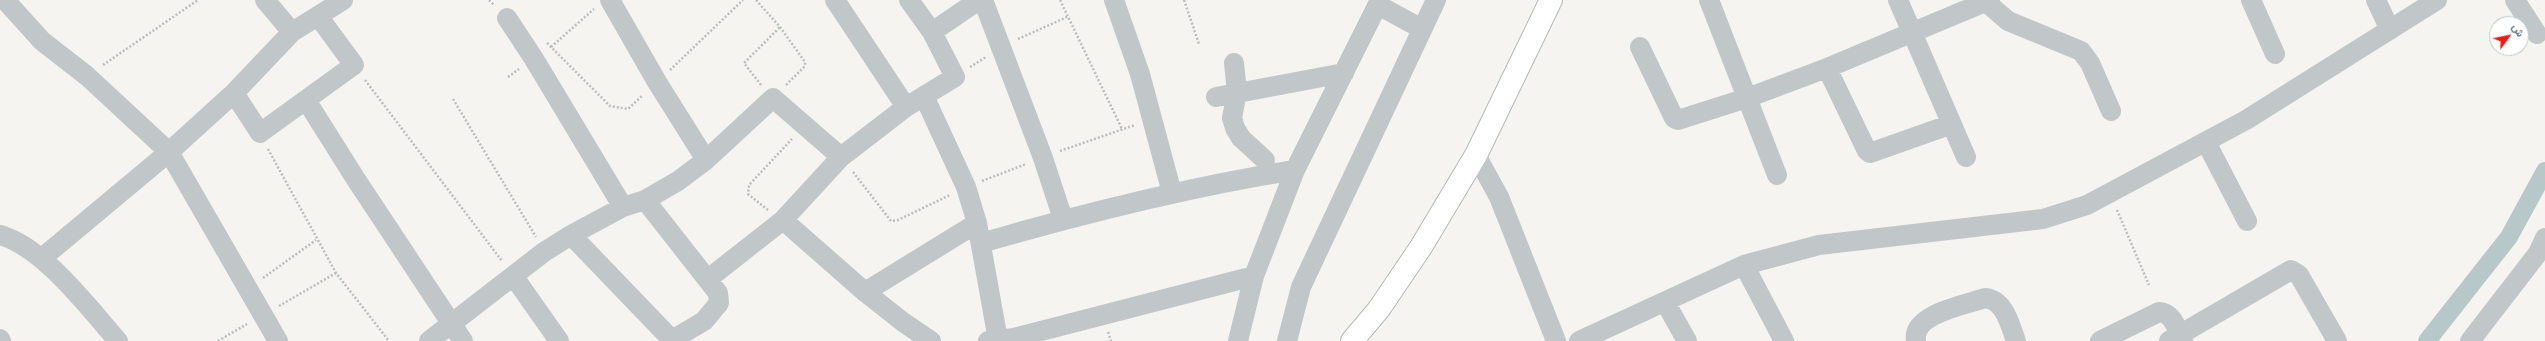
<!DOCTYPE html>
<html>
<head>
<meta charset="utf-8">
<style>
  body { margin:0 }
  #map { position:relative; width:2545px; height:341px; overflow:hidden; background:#f5f4f0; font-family:Mulish,Vazirmatn,sans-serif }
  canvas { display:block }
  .north { position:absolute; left:2489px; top:16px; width:40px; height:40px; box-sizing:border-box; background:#fff; border:1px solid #bec8cb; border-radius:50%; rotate:57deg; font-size:11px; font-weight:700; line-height:16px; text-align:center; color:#5d767d }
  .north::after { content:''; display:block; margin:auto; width:14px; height:18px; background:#f11a13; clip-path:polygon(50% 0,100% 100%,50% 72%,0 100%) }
</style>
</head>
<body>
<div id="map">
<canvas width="2545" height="341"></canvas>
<div class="north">ش</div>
</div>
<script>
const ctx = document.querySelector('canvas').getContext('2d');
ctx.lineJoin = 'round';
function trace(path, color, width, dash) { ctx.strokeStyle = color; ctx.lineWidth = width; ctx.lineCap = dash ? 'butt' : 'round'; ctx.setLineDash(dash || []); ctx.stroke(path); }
const canal = new Path2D(`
  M2427 341 2509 237 2545 171`);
const path = new Path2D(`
  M489 0 494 5
  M756 0 780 27 805 62V66L786 85
  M1060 0 1122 129
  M1184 0 1199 44
  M1018 39 1067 17
  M547 43 610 106 628 109 643 95
  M551 47 594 9
  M103 65 198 0
  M970 67 986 57
  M670 70 743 0
  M508 77 519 69
  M365 80 502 261
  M761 85 744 63 780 27
  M453 99 536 237
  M268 149 336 273 389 341
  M1060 151 1135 125
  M853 172 891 221 898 220 950 195
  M982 181 1026 164
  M768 210 748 194 749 185 792 139
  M2117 210 2149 285
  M263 278 316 240
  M279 306 336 273
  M1108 332 1111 341
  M218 341 247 324`);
const minor = new Path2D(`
  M5 0 42 41 87 76 169 152 278 341
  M265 0 292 32
  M610 0 657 82 706 160
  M835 0 906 107
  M909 0 932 32 979 0
  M983 0 1043 158 1063 219
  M1114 0 1140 74 1172 193
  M1709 0 1777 175
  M1898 0 1966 157
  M2251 0 2275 54
  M2376 0 2390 30
  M2515 0 2537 34
  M1986 2 2008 21 2081 51 2090 63 2111 111
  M1378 5 1422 29
  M507 18 534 59 623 207
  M1640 47 1674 118 1678 120 1747 98 1827 68 1990 0
  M1234 63 1237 92 1232 118 1235 128 1241 138 1265 160
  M1827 68 1867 151 1870 153 1952 124
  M234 93 292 32 318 16
  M924 96 966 187 977 223 998 340
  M1216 97 1344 73
  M306 100 357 181 463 341
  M2206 142 2247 221
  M1476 155 1499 197 1556 341
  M645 200 718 293 719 303 704 321 670 341
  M783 220 865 292 903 322 931 341
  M0 235C43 247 88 307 118 341
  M571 235 672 340
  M981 243C1085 213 1188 187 1295 170
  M42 258 169 152 234 93 260 133 354 65 318 16 343 0
  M1744 265 1819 245 2043 219 2087 205 2246 120 2437 0
  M514 277 559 341
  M708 279 783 220 841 157 906 107 955 77 932 32
  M865 292 977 223
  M1665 302 1687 341
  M0 339 1 341
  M429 341 544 252 571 235 623 207 645 200 678 181 706 160 773 98 841 157
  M988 341 1014 338 1254 276
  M1238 341 1254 276 1295 170 1380 0
  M1287 341 1301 287 1436 0
  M1579 341 1744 265 1784 341
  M1916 341C1911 314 1965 305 1985 298 2005 300 2010 325 2016 341
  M2100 341 2159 312C2173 312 2177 330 2183 341
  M2169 341 2291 270 2299 275 2337 341
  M2470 341 2538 253 2545 238`);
const major = new Path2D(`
  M1352 341 1379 309 1421 247 1476 155 1551 0`);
trace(canal, '#b7c8c9', 18);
trace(major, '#b4babc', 24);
trace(path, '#babebf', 2.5, [2, 2]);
trace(minor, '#c1c7c8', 20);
trace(major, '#fff', 22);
</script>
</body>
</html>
